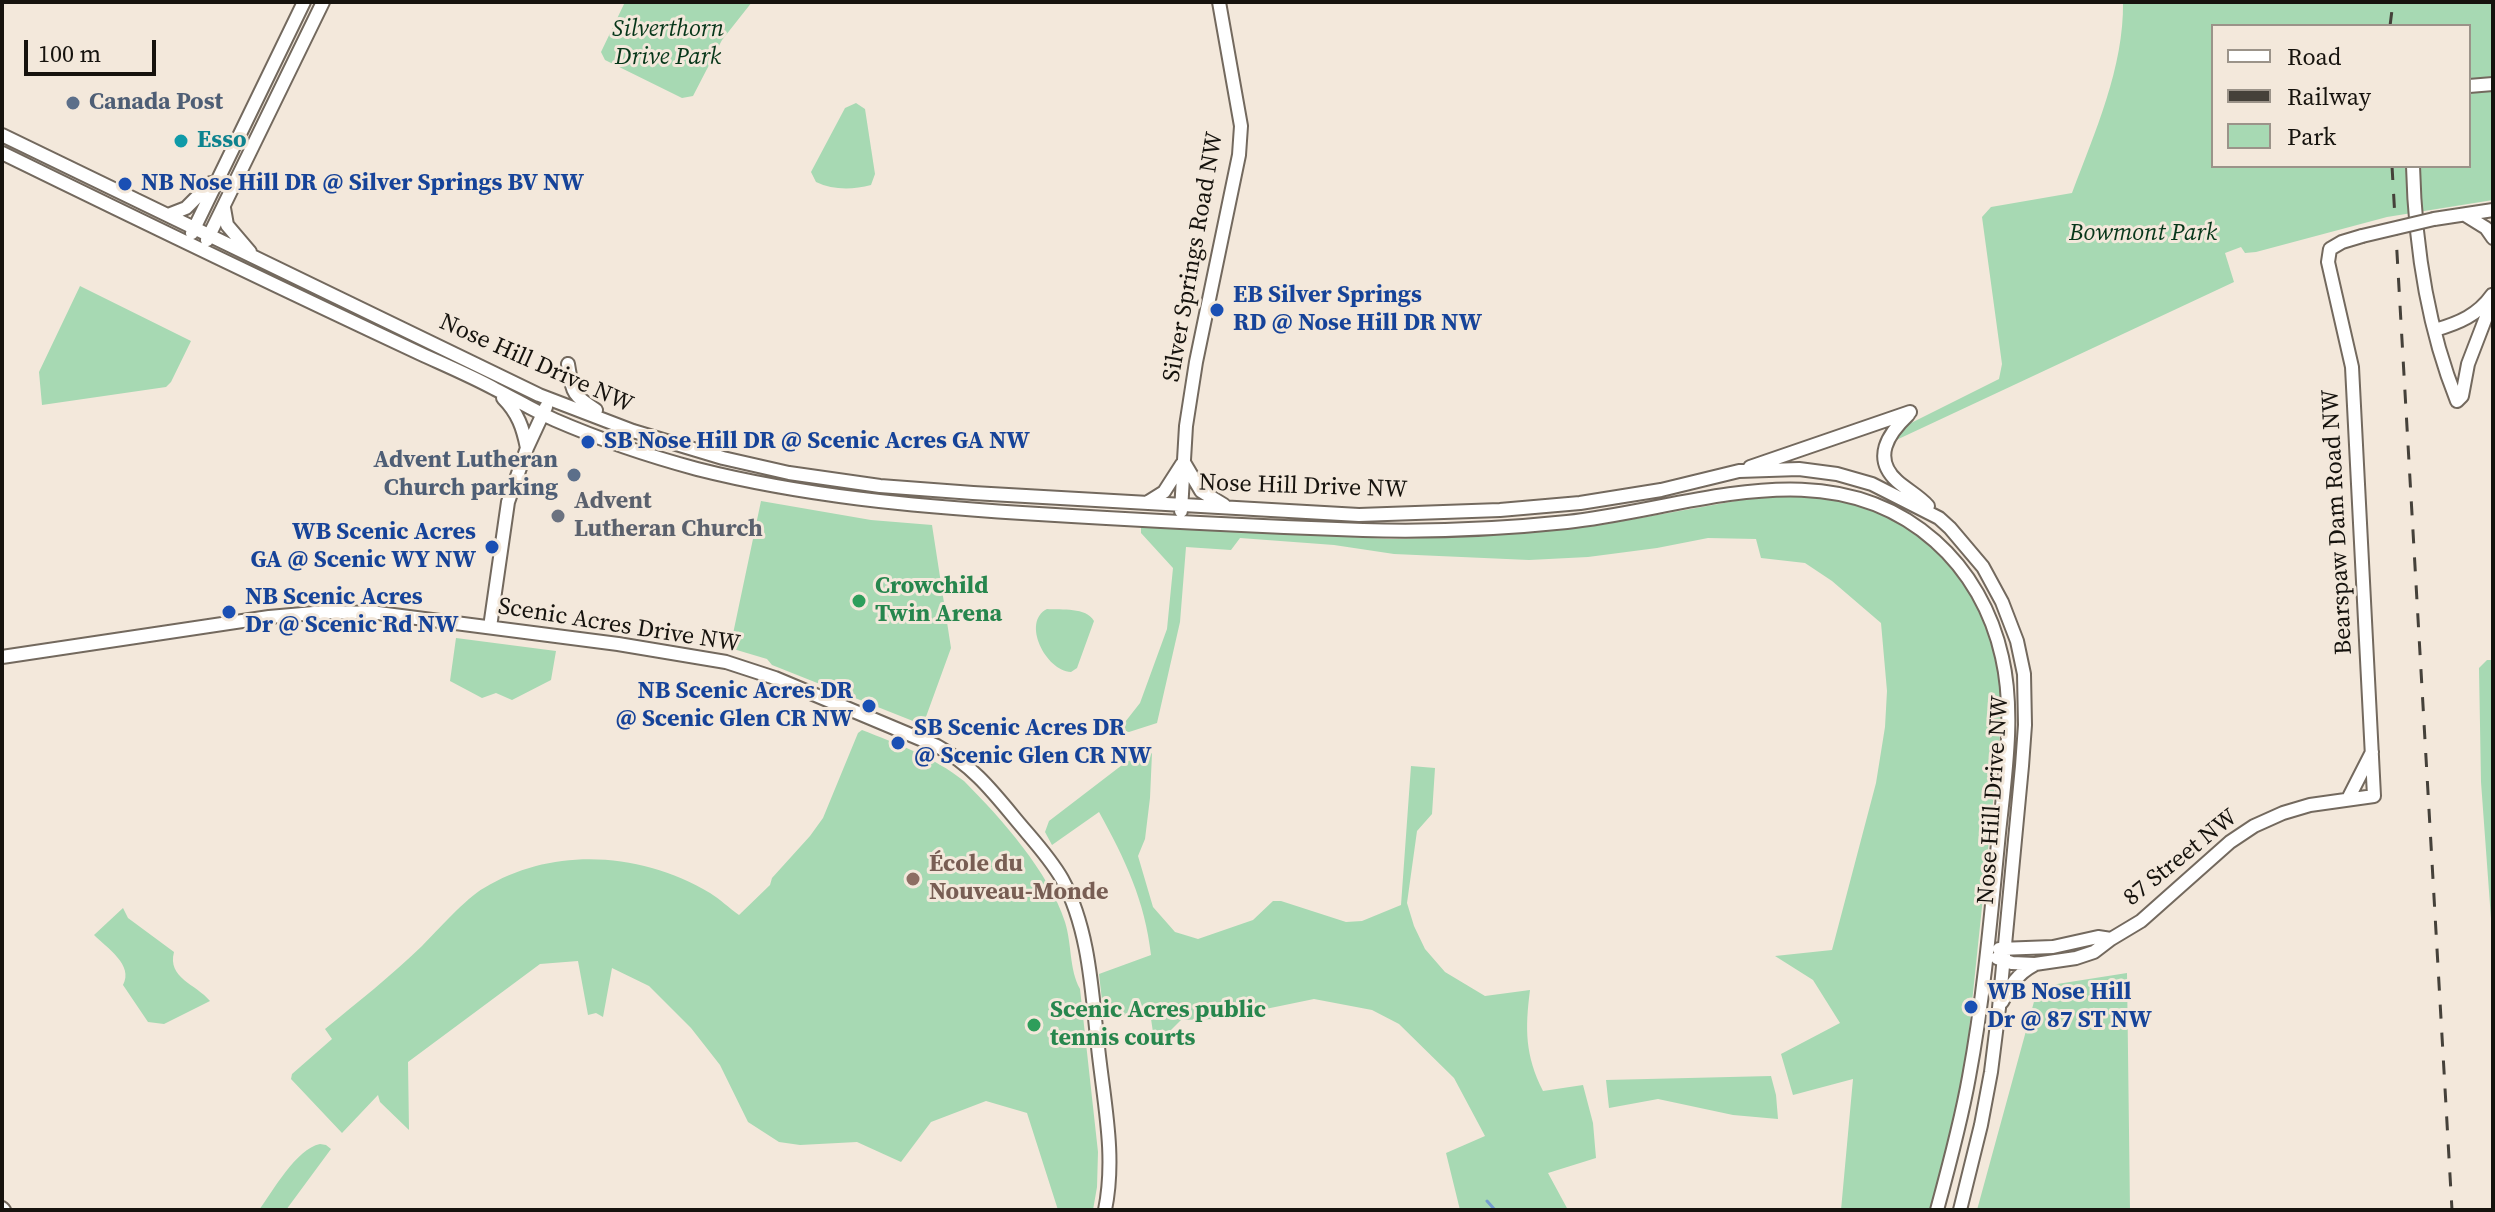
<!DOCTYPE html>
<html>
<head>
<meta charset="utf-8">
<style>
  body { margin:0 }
  #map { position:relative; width:2495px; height:1212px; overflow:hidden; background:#f3e8db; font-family:"Source Serif 4",serif }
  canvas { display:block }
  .frame { position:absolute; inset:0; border:4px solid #16130e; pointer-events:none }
  .legend { position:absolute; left:2211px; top:24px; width:260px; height:144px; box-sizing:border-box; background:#f3e8db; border:2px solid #9b9389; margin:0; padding:10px 14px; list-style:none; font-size:24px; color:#16130e }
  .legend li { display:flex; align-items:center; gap:16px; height:40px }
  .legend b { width:40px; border:2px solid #9b9389 }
  .scale { position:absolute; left:24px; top:40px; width:132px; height:36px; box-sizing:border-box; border:4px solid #16130e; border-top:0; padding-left:10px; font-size:24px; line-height:28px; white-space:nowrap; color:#16130e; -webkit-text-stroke:6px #f3e8db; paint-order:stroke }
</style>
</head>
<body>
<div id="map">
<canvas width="2495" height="1212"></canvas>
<div class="frame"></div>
<ul class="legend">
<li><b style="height:10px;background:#fff"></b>Road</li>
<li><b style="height:10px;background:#45413a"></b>Railway</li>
<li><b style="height:22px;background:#a7d9b3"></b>Park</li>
</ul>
<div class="scale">100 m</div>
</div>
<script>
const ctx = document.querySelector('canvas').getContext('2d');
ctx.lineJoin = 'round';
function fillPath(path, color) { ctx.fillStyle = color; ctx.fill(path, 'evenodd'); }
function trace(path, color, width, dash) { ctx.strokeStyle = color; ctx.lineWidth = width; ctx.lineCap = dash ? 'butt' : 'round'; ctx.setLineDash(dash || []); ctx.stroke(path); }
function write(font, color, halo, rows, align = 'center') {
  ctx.font = font + ' "Source Serif 4",serif'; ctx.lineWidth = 6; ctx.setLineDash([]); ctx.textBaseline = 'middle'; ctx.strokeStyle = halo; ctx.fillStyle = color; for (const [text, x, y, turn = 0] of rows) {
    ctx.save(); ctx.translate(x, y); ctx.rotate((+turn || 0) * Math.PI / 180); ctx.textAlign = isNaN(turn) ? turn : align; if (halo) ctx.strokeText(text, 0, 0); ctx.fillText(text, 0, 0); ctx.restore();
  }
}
const green = new Path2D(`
  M625 2H752L722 40 693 96 682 98 605 60 601 52Z
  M2123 2H2493V200L2387 217 2256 252 2245 253 2241 247 2225 253 2234 282 1892 442 1901 428 1999 379 2002 364 1982 217 1991 207 2072 193C2095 132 2124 67 2123 2ZM2213 26H2469V166H2213Z
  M856 103 865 109 875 174 871 185C852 190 833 190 816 182L811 172 845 108Z
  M80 286 191 341 171 382 166 387 42 405 39 372Z
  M1815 495C1843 500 1871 508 1896 522 1946 550 1985 605 1997 661 2002 686 2001 710 2000 735L1967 1050 1949 1142 1931 1210H1841L1853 1079 1793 1095 1781 1054 1840 1023 1813 980 1775 956 1832 950 1876 783 1885 727 1887 691 1881 623 1832 581 1805 563 1761 558 1756 539 1708 538 1657 548 1588 557 1529 560 1394 554 1334 545 1240 538 1231 550 1186 547 1180 622 1157 723 1129 732 1118 731 1140 703 1167 629 1173 568 1141 533V526L1391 539 1463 537 1595 526 1758 497Z
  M761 501 871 520 932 525 951 648 923 725 772 665 767 659 730 648Z
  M1047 609C1062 610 1086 607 1094 621L1077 668 1071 672C1046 671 1021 622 1047 609Z
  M456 638 556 651 551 680 512 700 496 693 482 698 450 681Z
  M2487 660H2493V946L2481 782 2479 668Z
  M862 730C897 744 934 757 964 781 1001 818 1049 872 1065 922 1072 944 1069 969 1080 989L1098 1152 1097 1187 1093 1210H1058L1027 1113 986 1101 931 1122 901 1162 857 1142 800 1145 779 1142 748 1122 720 1065 691 1028 649 986 612 968 603 1017 596 1013 588 1015 578 961 540 964 408 1062 409 1130 380 1102 378 1095 342 1133 291 1079 292 1074 332 1039 325 1029C358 1002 391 976 422 946 438 930 466 898 484 888 553 846 642 852 710 893 720 899 729 908 739 915L770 885 772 878 810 836 823 818 858 733Z
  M1152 753 1150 798 1145 839 1138 856 1153 907 1175 932 1198 939 1253 920 1273 901H1281L1346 922 1362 921 1401 905 1411 766 1435 768 1432 814 1417 831 1407 903 1414 926 1425 949 1445 972 1485 996 1530 990C1525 1029 1525 1055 1543 1091L1583 1085 1593 1123 1596 1158 1548 1173 1568 1210H1460L1446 1153 1485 1136 1454 1078 1399 1024 1372 1010 1314 999 1217 1019 1181 1020 1155 1046 1150 1012 1104 1018 1099 974 1151 955C1145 901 1125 859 1099 812L1052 845 1045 832 1049 821 1126 762Z
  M123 908 128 918 174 952C167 978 196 984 210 1001L164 1024 148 1022 123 985C134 965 107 948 94 935Z
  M2127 973 2130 1210H1977L2038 987Z
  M1771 1076 1776 1095 1778 1119 1733 1115 1658 1099 1609 1108 1606 1080Z
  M320 1144 326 1145 331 1149 286 1210H259C273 1191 296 1149 320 1144Z`);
const stream = new Path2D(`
  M1487 1201 1495 1210`);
const secondary = new Path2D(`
  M2469 86 2493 84
  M2 135 539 395 633 431 723 458 789 473 880 486 973 493 1359 515 1500 510 1580 503 1661 490 1739 471 1799 469 1837 474 1872 484 1939 518 1950 528 1983 567 2002 602 2017 641 2024 674 2025 725 2022 766 1999 1008 1991 1072 1981 1125 1960 1210
  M2 153C141 221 280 288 421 354 445 365 471 376 495 389 515 399 534 411 555 420 601 440 649 456 697 469 804 496 912 506 1022 513 1135 520 1249 526 1363 530 1430 532 1500 529 1567 522 1690 509 1828 446 1935 541 1969 571 1992 612 2002 657 2015 713 2005 776 1999 833 1991 915 1984 997 1969 1077 1961 1122 1949 1166 1937 1210
  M2413 166C2415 246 2427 326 2457 401
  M224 208 227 225 250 252
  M168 215 186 208 211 183
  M2465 215 2486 228 2493 238
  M2434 219 2493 210
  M192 233 304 2
  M207 240 323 2
  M2435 330C2459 323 2478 315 2492 295
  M568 364C573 393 571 394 596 410
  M503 398C518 413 523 428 527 448
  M2457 401 2462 396 2468 364 2493 299
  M1908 415C1888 434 1872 458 1897 481 1907 490 1919 496 1928 506
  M1185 464 1201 491 1224 505
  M1750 467 1910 412
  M1148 502 1164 492 1182 464
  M1181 511 1186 426 1196 362 1239 155 1241 126 1219 2
  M490 627 508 502 527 448 546 407
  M2 657 269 617 325 612 378 613 618 644 726 662 775 678 937 746C970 764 990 788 1013 816 1030 837 1049 856 1062 879 1092 934 1092 1003 1100 1064 1106 1113 1115 1161 1105 1210
  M2348 799 2372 752
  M1999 949 2053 947 2098 937 2111 939
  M1997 958 2012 963 2035 964 2076 958 2094 952 2111 939 2141 921 2230 842 2254 826 2283 813 2310 805 2374 796 2352 367 2328 262 2330 249 2342 242 2362 236
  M2002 1002C2011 985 2017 974 2034 965
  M2 1208 4 1210`);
const rail = new Path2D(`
  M2390 26 2393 2
  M2392 166 2452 1210`);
const secondaryBridge = new Path2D(`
  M2362 236 2434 219`);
const markers = [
  [73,103,8,"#5c6f8a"],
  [181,141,8,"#0f9aa8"],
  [125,184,8,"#1a4fb4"],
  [1217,310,8,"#1a4fb4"],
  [588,442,8,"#1a4fb4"],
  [574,475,8,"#5c6f8a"],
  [558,516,8,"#6b7280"],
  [492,547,8,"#1a4fb4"],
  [859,601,8,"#2e9e5b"],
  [229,612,8,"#1a4fb4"],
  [869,706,8,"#1a4fb4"],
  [898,743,8,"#1a4fb4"],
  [913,879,8,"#8d6e63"],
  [1971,1007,8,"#1a4fb4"],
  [1034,1025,8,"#2e9e5b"]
];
const parkNames = [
  ["Silverthorn",668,30],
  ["Drive Park",668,58],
  ["Bowmont Park",2143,234]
];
const serviceNames = [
  ["Canada Post",89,103],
  ["Advent Lutheran",558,461,"right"],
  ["Church parking",558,489,"right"]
];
const cultureNames = [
  ["Esso",197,141]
];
const transitNames = [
  ["NB Nose Hill DR @ Silver Springs BV NW",141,184],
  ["EB Silver Springs",1233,296],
  ["RD @ Nose Hill DR NW",1233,324],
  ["SB Nose Hill DR @ Scenic Acres GA NW",604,442],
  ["WB Scenic Acres",476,533,"right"],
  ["GA @ Scenic WY NW",476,561,"right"],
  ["NB Scenic Acres",245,598],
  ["Dr @ Scenic Rd NW",245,626],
  ["NB Scenic Acres DR",853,692,"right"],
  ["@ Scenic Glen CR NW",853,720,"right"],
  ["SB Scenic Acres DR",914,729],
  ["@ Scenic Glen CR NW",914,757],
  ["WB Nose Hill",1987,993],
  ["Dr @ 87 ST NW",1987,1021]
];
const streetNames = [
  ["Silver Springs Road NW",1194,257,-80],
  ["Nose Hill Drive NW",536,364,24],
  ["Nose Hill Drive NW",1303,487,2],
  ["Bearspaw Dam Road NW",2338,522,-93],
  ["Scenic Acres Drive NW",619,626,9],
  ["Nose Hill Drive NW",1994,800,-86],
  ["87 Street NW",2181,858,-39]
];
const worshipNames = [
  ["Advent",574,502],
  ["Lutheran Church",574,530]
];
const leisureNames = [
  ["Crowchild",875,587],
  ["Twin Arena",875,615],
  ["Scenic Acres public",1050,1011],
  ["tennis courts",1050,1039]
];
const educationNames = [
  ["École du",929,865],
  ["Nouveau-Monde",929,893]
];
fillPath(green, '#a7d9b3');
trace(stream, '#749cd0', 3);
trace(secondary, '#73695e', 16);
trace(secondary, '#fff', 12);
trace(rail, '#45413a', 3, [14, 14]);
trace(secondaryBridge, '#73695e', 16, []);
trace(secondaryBridge, '#fff', 12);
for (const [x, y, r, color] of markers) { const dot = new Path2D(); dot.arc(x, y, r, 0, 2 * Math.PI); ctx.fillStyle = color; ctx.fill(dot); trace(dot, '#f3e8db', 3); }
write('italic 24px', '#063619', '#f3e8db', parkNames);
write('bold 24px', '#4e5e75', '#f3e8db', serviceNames, 'left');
write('bold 24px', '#0d838f', '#f3e8db', cultureNames, 'left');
write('bold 24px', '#164399', '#f3e8db', transitNames, 'left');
write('24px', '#16130e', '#f3e8db', streetNames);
write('bold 24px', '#5b616d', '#f3e8db', worshipNames, 'left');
write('bold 24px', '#27864d', '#f3e8db', leisureNames, 'left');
write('bold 24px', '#785e54', '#f3e8db', educationNames, 'left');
</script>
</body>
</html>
